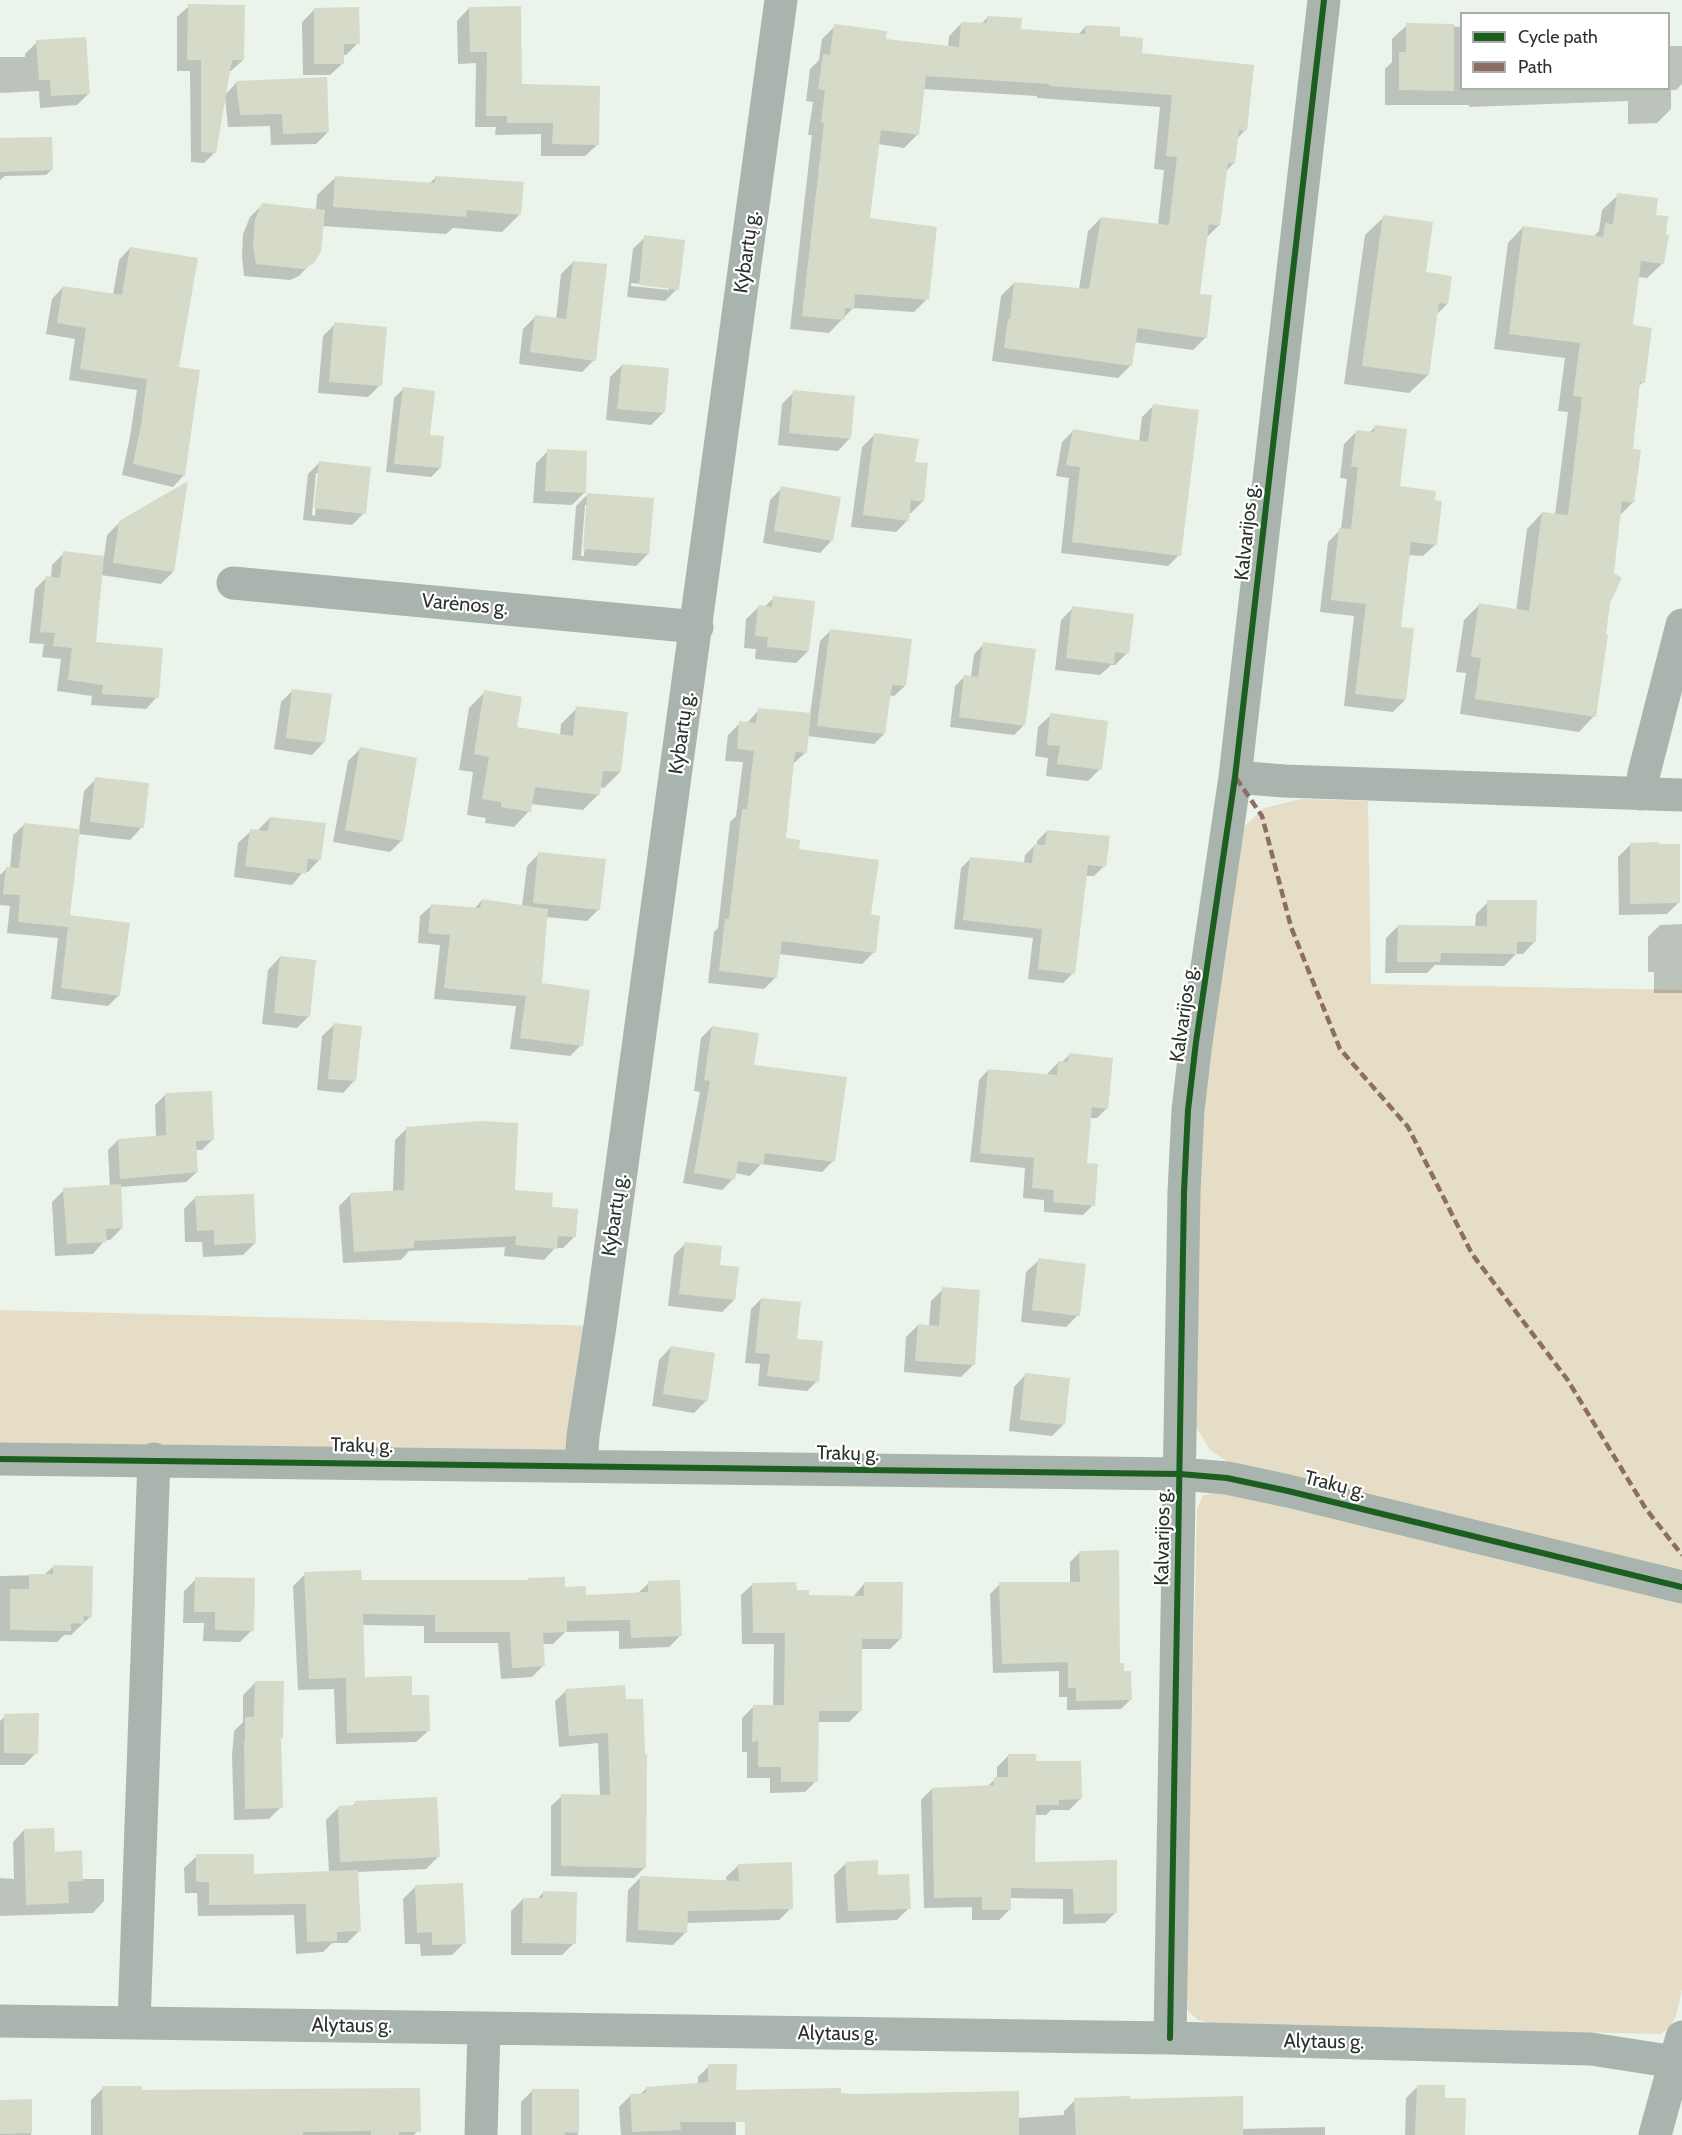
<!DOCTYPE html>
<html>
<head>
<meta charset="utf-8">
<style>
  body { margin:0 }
  #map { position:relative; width:1682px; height:2135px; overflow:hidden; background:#eaf4ea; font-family:Cabin,sans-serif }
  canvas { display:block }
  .legend { position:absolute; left:1460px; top:12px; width:210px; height:78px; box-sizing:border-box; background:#fff; border:2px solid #aaadaa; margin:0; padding:8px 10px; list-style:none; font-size:18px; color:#2b332b }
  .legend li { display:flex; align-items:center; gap:12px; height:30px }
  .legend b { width:30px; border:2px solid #aaadaa }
</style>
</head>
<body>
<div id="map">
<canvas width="1682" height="2135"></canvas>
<ul class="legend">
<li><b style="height:8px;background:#1b5e20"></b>Cycle path</li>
<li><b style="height:8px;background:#8d6e63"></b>Path</li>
</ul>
</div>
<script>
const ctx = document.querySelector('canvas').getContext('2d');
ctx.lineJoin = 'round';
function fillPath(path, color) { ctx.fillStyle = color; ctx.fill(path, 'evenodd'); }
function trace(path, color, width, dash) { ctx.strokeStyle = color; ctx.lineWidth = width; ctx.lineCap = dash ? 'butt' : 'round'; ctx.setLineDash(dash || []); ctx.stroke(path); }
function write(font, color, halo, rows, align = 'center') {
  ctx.font = font + ' Cabin,sans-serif'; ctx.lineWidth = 4.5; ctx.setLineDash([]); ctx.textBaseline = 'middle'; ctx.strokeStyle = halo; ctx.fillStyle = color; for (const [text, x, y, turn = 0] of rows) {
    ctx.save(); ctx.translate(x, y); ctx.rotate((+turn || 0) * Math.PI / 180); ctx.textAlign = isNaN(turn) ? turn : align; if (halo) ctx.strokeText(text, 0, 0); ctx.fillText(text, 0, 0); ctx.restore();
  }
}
const green = new Path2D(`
  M1301 799 1368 801 1371 984 1682 990V1570L1228 1462 1210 1450 1196 1427 1200 1120 1244 827 1264 808Z
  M0 1310 600 1326 581 1466 0 1460Z
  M1221 1493 1473 1550 1682 1603V1989C1678 2006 1677 2027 1660 2034L1219 2025 1198 2020 1185 2008 1197 1509 1203 1495Z`);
const shadow = new Path2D(`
  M189 6 243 60 231 71H229L225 95 237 82 328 132 316 144 271 145 270 126 228 127 225 97 215 152 204 163 191 162 190 71H177V17Z
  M469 8 521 86 598 144 585 156H541V134L495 135 496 127H475L476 63 458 64 457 21Z
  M314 10 358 43 346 55H342L343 63 330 75H303L302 22Z
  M988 17 1020 30 1078 35 1086 26 1118 37 1245 130 1237 139 1234 163 1225 172 1219 225 1206 238 1198 295 1206 337 1193 350 1134 342 1131 365 1118 378 992 361 1001 296 1014 283 1079 289 1088 231 1101 218 1158 225 1164 170 1154 169 1160 107 1037 98V96L923 89 917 135 904 148 878 144 869 220 927 299 914 312 853 308 829 333 790 329 812 135H808L813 102 806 101 810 69 819 60 822 39 835 26 884 40 948 47 949 36 962 23 981 24Z
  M1407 25 1462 27V88H1668V46H1682V84L1676 90H1671V109L1657 123 1628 124V101L1469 107V105H1385V69L1392 62V39Z
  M37 42 89 93 77 105 40 108 39 91 0 93V57H25V54Z
  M0 139 51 170 46 175 5 176 0 180Z
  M336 177 429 184 436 177 520 214 502 232 453 228 446 234 322 226 311 263 299 276 290 280 244 276 242 257 243 234 250 217 262 205 316 210 317 195Z
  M1618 195 1654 216 1663 263 1647 278 1638 277 1631 326 1643 382 1638 387 1631 451 1633 502 1619 516 1594 716 1579 732 1460 714 1466 673 1456 672 1464 620 1479 605 1516 611 1527 529 1542 513 1555 515 1568 412 1558 411 1565 358 1494 349 1508 243 1523 227 1593 237 1599 231 1602 210Z
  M1384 217 1447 304 1436 315 1428 375 1409 393 1344 384 1365 235Z
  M645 237 677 289 665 301 627 297 633 249ZM631 283 669 287V290L631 286Z
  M130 248 177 368 184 475 173 487 122 475 130 437 137 390 69 380 75 339 46 334 52 299 63 287 113 295 119 260Z
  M573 262 594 360 582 372 519 364 523 329 535 317 556 320 561 274Z
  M335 324 380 385 368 397 318 393 323 336Z
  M622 365 663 413 651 425 606 420 610 377Z
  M403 389 428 436 440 468 431 477 386 472 394 398Z
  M794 392 850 438 838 451 778 445 782 404Z
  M1153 406 1179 555 1168 566 1061 553 1069 478 1056 476 1062 442 1073 431 1139 442 1142 417Z
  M1375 427 1398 487 1436 544 1423 556 1408 555 1400 628 1405 700 1393 712 1344 706 1354 616 1320 612 1328 542 1341 529 1347 479 1340 478 1344 444 1356 432 1369 433Z
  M874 435 914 463 923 501 911 513H909L908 520 896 532 851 527 862 447Z
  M548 451 584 493 572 505 533 503 536 463Z
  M320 462 364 513 352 525 303 520 308 474ZM316 473H319L315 516 312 515Z
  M782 488 832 540 820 553 763 543 770 500Z
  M588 494 648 554 636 566 572 560 576 506ZM585 505H588L584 556H581Z
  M120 522 173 572 161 584 101 575 94 644 157 697 146 709 91 705 92 696 57 691 61 659 42 657 44 644 29 643 35 589 46 578H51L52 565 64 553 104 557 107 535Z
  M774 598 808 651 796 663 755 659 756 649 744 648 746 619 759 607H764Z
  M1073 608 1127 653 1115 665H1111L1100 675 1055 670 1061 620Z
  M831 630 905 686 894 696 889 695 884 734 874 744 807 736 806 752 793 764 784 840 870 916 874 952 862 964 779 954 776 977 764 989 708 983 714 932 718 928 730 822 736 816 743 762 725 761 728 735 740 723 746 724 759 710 810 715 820 641Z
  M984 644 1024 725 1014 735 950 727 955 686 965 676 971 677 974 654Z
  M293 690 324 742 312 755 274 749 281 702Z
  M485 692 516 728 560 735 561 724 577 708 620 772 604 788 600 787 599 794 583 810 531 804 529 811 514 827 485 823 486 818 467 815 473 772 459 770 469 708Z
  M1051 715 1100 769 1088 781 1046 776 1048 758 1035 756 1038 727Z
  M360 749 402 840 390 852 333 842 348 761Z
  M96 779 142 827 130 840 78 834 68 917 119 995 108 1006 51 999 58 938 7 933 10 906 0 905V875L7 868 10 869 13 835 25 824 79 830 84 791Z
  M270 818 320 859 308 872 304 871 292 885 234 877 238 843 251 831 258 830Z
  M1047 831 1104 866 1094 876H1086L1073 973 1063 983 1028 979 1033 938 954 929 961 868 971 858 1024 863 1025 855 1035 845 1037 846V841Z
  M1630 845 1679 902 1667 914 1619 915 1618 857Z
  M539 854 599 909 587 921 546 917 541 985 581 1045 570 1056 510 1049 516 1006 434 999 440 945 418 943 420 916 432 905 474 909 482 900 522 906 527 866Z
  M1488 902 1535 941 1523 954H1516L1504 966 1435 965 1427 973H1385L1386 938 1398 926 1475 928 1476 914Z
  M1682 924V993H1654V972H1648V937L1660 925Z
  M280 957 309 1016 297 1028 262 1024 268 970Z
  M335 1024 355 1080 343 1093 317 1090 322 1036Z
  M712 1027 752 1066 833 1161 822 1172 761 1164 750 1176 735 1173 733 1179 722 1190 683 1183 700 1092 694 1091 701 1038Z
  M1069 1055 1107 1108 1097 1118H1089L1085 1165 1093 1205 1083 1215 1044 1212V1200L1023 1198 1025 1168 970 1162 979 1080 988 1070 1048 1076V1073L1058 1063H1061Z
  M165 1095 212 1140 202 1150H195L197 1172 186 1182 120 1187 122 1228 110 1240H105L93 1254 55 1256 52 1202 64 1190 110 1187 108 1150 118 1140 156 1137 155 1105Z
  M407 1128 513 1191 550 1209 574 1237 563 1248H555L544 1260 504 1256 505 1247 409 1251 401 1260 343 1263 339 1206 351 1194 393 1192 395 1140Z
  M196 1197 255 1243 243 1255 203 1257 202 1242H185L184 1209Z
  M686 1243 718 1267 734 1300 722 1312 668 1306 674 1255Z
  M1039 1260 1078 1315 1066 1327 1021 1322 1026 1272Z
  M943 1289 973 1365 961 1377 904 1372 906 1337 918 1325 929 1326 931 1301Z
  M761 1299 795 1340 817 1381 807 1391 758 1386 760 1364 745 1363 751 1309Z
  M671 1347 707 1400 694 1413 652 1406 659 1360Z
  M1026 1374 1064 1424 1052 1436 1009 1431 1014 1387Z
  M1080 1552 1130 1700 1121 1709 1067 1710V1697H1059V1671L993 1673 990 1594 1000 1584 1070 1583V1562Z
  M54 1566 91 1616 71 1635H64L57 1642 0 1641V1576L44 1575Z
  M305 1574 360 1582 563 1588 585 1596 637 1594 649 1583 681 1635 669 1647 619 1649V1631L565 1632 553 1644H542L544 1665 532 1677 501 1679 498 1643H424V1626L362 1625V1678L411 1696 428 1731 416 1742 336 1744 334 1689 298 1690 293 1586Z
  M196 1579 252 1630 240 1642 203 1641 204 1623H183L184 1591Z
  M753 1584 795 1591 807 1596 853 1597 864 1584 901 1638 890 1649H861L860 1711 849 1722H817L816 1781 805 1792 770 1793V1778H747V1752H742V1718L753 1707H773L774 1644H742L741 1595Z
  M255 1683 282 1737 279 1740 281 1807 269 1819 234 1820 232 1756 234 1731 243 1722V1695Z
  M624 1687 645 1867 634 1878 551 1876V1806L562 1796H600L598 1743 559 1747 555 1701 566 1691Z
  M5 1716 36 1753 24 1765H0V1721Z
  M1008 1756 1034 1763 1080 1799 1069 1810H1051L1046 1815H1034V1864L1116 1912 1105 1923 1063 1924V1899L1010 1898V1909L999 1920H972V1907L924 1908 921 1800 932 1789 986 1787 997 1778V1767Z
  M356 1802 438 1857 426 1869 357 1872 359 1931 347 1943H332L323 1952 296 1954 294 1915 198 1916 197 1893H185L184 1868 197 1856 252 1876 329 1872 326 1820 338 1808 351 1807Z
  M24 1830 53 1853 81 1879H104V1901L93 1913 0 1916V1878L14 1879 13 1842Z
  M846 1863 877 1876 909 1908 897 1920 836 1923 834 1875Z
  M739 1865 791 1908 779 1920 686 1923V1932L673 1945 626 1942 628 1890 640 1878 727 1882 726 1877Z
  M415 1887 464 1943 452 1955 421 1956 420 1944H405L403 1899Z
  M543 1893 574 1943 562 1955H511V1911L523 1899H537Z
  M709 2066H734L736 2135H621L619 2107 630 2096 639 2095 647 2088 698 2084V2077Z
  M1418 2086 1443 2100 1463 2135H1405L1406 2098Z
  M103 2088 140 2092 419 2129 414 2135H91V2100Z
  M533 2090H578V2135H521V2102Z
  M840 2095 1018 2118 1064 2115V2111L1075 2100 1128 2101 1242 2129 1325 2127V2135H779Z
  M30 2100 31 2135H0V2101Z`);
const building = new Path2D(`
  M188 4 245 5 244 60H232L216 153 201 152V60H187Z
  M521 6 522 84 600 86 599 145 552 144 553 123H507V116H486L487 52H470L469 7Z
  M359 7 360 44H344V64H314V8Z
  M987 16 1022 18 1021 29 1085 34 1086 25 1120 27V36L1143 38 1142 53 1254 65 1247 131 1239 130 1235 164 1228 163 1220 226 1209 224 1200 294 1212 295 1207 338 1138 328 1132 366 1004 348 1008 319H1010L1014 282 1089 289 1101 217 1169 225 1177 157 1166 156 1172 95 1049 86V84L926 76 919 135 881 130 870 218 937 227 929 300 855 294 854 309 845 308 844 320 802 316 824 123 821 122 825 90 818 89 823 54 830 55 834 24 887 31 886 39 959 47 961 22 987 23Z
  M1406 23 1454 24V91L1399 90V52H1406Z
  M86 37 90 94 51 96 50 80H39L36 40Z
  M327 77 329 132 283 134 282 114 240 115 236 81Z
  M52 137 53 170 0 172V138Z
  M335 176 435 183V176L524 182 521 215 467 210 466 217 333 207Z
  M1617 193 1658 198 1656 215 1668 216 1666 235H1669L1664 264 1641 261 1633 325 1652 328 1645 383 1640 382 1633 449 1641 450 1634 503 1622 501 1614 573 1622 578 1610 603 1606 635H1608L1596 717 1475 699 1481 658 1471 657 1479 603 1529 611 1542 512 1568 515 1582 397 1573 396 1580 343 1509 334 1523 226 1603 237 1605 223 1613 224Z
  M262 203 325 210 321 252 313 264 304 269 256 264 253 244 255 220Z
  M1383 215 1433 222 1426 272 1452 276 1448 304 1439 303 1429 375 1362 366Z
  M644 235 685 240 679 290 639 285Z
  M130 247 198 258 179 367 200 370 185 476 133 464 141 425 147 379 80 369 86 328 57 323 63 286 122 295Z
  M573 261 607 264 596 361 530 352 535 315 566 319Z
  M334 322 387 327 382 386 329 382Z
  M622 364 669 368 665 413 617 409Z
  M403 387 435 391 430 435 444 436 441 468 394 464Z
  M793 390 855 396 851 439 789 433Z
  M1153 404 1199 410 1181 556 1072 542 1080 467 1066 465 1073 429 1148 442Z
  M1375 425 1407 429 1400 486 1436 491 1435 500 1442 501 1437 545 1411 542 1401 627 1414 628 1406 700 1355 694 1366 604 1331 600 1339 528 1351 529 1358 467H1351L1356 430 1374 432Z
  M874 433 919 439 915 462 928 463 924 502 911 500 909 521 863 515Z
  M547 449 587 451 586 493 545 491Z
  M319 461 371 467 366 514 314 508Z
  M188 481 174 572 113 563 119 521Z
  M781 486 841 497 833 541 774 531Z
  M587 493 654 498 649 554 583 549Z
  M63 551 104 556 96 642 163 648 159 698 102 694 103 685 68 680 72 648 53 646 55 633 40 632 46 576 60 578Z
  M773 596 815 601 809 651 767 647 768 637 755 636 758 605 772 607Z
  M1072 606 1134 614 1129 654 1115 652 1114 664 1066 658Z
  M830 629 912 639 906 686 892 685 885 734 817 726Z
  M983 642 1036 649 1025 726 959 717 964 675 978 677Z
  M292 689 332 694 325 743 286 738Z
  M484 690 522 697 517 727 573 736 576 706 628 712 621 772 603 771 600 795 535 787 531 812 501 807V802L482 799 489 757 474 754Z
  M758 708 811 713 807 753 795 752 786 838 800 840 799 849 879 860 871 914 880 916 876 953 782 941 777 978 719 971 725 919H729L742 809H747L754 751 737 749 739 721 756 723Z
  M1050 713 1108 721 1102 770 1057 764 1060 746 1047 745Z
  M360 747 417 758 403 841 345 830Z
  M95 777 149 783 144 828 90 822Z
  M270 817 326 823 321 860 308 859 306 874 245 866 250 829 268 831Z
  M24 823 80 829 70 915 130 923 120 996 61 988 68 927 18 922 20 895 3 894 6 867 19 868Z
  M1047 830 1110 836 1106 867 1088 865 1075 974 1038 969 1042 929 963 920 970 857 1032 863 1034 844 1045 845Z
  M1659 842V844H1680V903L1630 904V843Z
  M538 852 606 859 600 910 533 903Z
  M482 899 548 909 542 983 590 990 583 1046 520 1038 526 996 444 988 450 935 428 933 431 904 480 908Z
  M1487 900H1537L1536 942H1517V954L1441 953 1440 962H1397L1398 925 1487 926Z
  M280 956 316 960 310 1017 274 1013Z
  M334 1023 362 1026 356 1081 328 1079Z
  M712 1026 759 1033 754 1065 847 1077 835 1162 765 1153 763 1165 738 1161 735 1180 694 1173 710 1081 704 1080Z
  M1069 1053 1113 1058 1108 1109 1092 1107 1087 1163 1098 1164 1095 1206 1053 1202 1054 1190 1032 1188 1034 1158 980 1153 988 1069 1057 1075 1058 1061 1068 1062Z
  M212 1091 214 1140 196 1141 198 1172 120 1179 118 1139 166 1135 165 1093Z
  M480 1121 518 1123 515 1190 553 1193 552 1207 578 1209 576 1237 558 1236 557 1249 515 1245 516 1236 414 1241V1248L354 1252 350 1193 404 1190 406 1127Z
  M121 1184 123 1228 106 1229 107 1242 67 1244 63 1188Z
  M254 1194 256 1243 214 1245V1230L197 1231 195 1196Z
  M685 1242 722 1246 720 1265 739 1267 735 1300 679 1294Z
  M1038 1258 1086 1264 1080 1316 1032 1310Z
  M942 1287 980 1290 975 1365 915 1361 918 1324 939 1326Z
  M761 1298 801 1302 797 1339 823 1341 819 1382 767 1376 770 1354 755 1353Z
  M671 1346 715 1353 708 1401 663 1394Z
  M1025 1373 1070 1378 1065 1425 1020 1420Z
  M1119 1550 1120 1663H1124V1671H1131L1132 1700 1076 1701V1688H1068V1662L1002 1664 999 1582H1080L1079 1551Z
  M53 1565 93 1566 92 1617 84 1616V1624L71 1623V1631L10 1630V1589H29V1574H53Z
  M361 1570 362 1580H528V1578L565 1577V1587L586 1586V1595L648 1592V1581L680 1580 682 1636 631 1638 630 1620 567 1621V1632L543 1633 545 1666 512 1668 510 1632H435V1615L363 1614 365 1677H357L412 1676V1695H429L430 1731 347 1733 346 1678 309 1679 304 1572Z
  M195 1577 255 1578 254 1631 215 1630V1612H194Z
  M796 1582 797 1590H809V1595L864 1596V1582H903L902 1639H862V1711H819L818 1782H781V1767H758V1741L752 1742 753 1705H784L785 1633H753L752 1583Z
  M255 1681H284L283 1738H281L283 1808 245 1809 244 1742H245V1717H254Z
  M625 1685 626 1699H643L645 1754H647L646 1868 561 1866V1794L610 1795 608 1733 569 1736 565 1689Z
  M39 1713 38 1754 4 1753V1714Z
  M1008 1754H1036V1761H1081L1082 1799 1059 1800V1805H1036L1035 1862 1117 1860V1913L1074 1914 1073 1889 1011 1888V1910H982V1897L934 1898 932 1788 994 1785V1777H1008Z
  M437 1797 440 1857 340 1862 338 1806 355 1805V1801Z
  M54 1828 55 1852 82 1850 83 1881 68 1882 69 1903 26 1905 24 1829Z
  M196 1854H254V1874L358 1870 361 1931 337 1932V1941L307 1942 306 1904 209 1905V1882H196Z
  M878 1860V1875L909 1874 911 1909 848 1911 845 1862Z
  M792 1862 793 1909 688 1911 687 1933 638 1930 640 1876 739 1881 738 1864Z
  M463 1883 466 1944 432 1945V1932L417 1933 415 1885Z
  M543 1891 577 1892 576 1944 522 1943 523 1898H543Z
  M708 2064H737L736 2090 841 2088V2093L854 2094 1019 2091V2135H745V2122H680L681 2130 632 2132 630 2094 646 2093V2087L708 2082Z
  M1417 2085H1445V2098H1466L1465 2135H1415Z
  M102 2086H142V2090L420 2088 421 2132H399V2135H371V2131L303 2132V2135H103Z
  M532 2089H579V2133L565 2132V2135H532Z
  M1130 2096V2099L1243 2096V2135H1076L1074 2098Z
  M32 2099V2133L0 2134V2100Z`);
const street = new Path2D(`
  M233 583 697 627
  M1235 777 1284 781 1682 795
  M1641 794 1644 773 1682 625
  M0 1459 1180 1474 1227 1478 1288 1491 1682 1587
  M581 1466 583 1436 600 1326 781 0
  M0 2021 1170 2038 1591 2049 1675 2062
  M134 2023 154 1459
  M1170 2038 1184 1192 1188 1110 1196 1042 1235 777 1324 0
  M481 2135 484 2029
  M1655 2135 1682 2037`);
const quiet = new Path2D(`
  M1236 778 1262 816 1291 927 1340 1049 1408 1127 1472 1254 1567 1379 1646 1509 1682 1555`);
const cycleway = new Path2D(`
  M0 1459 1180 1474 1227 1478 1288 1491 1682 1587
  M1170 2038 1184 1192 1188 1110 1196 1042 1235 777 1324 0`);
const streetNames = [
  ["Kybartų g.",747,252,-82],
  ["Kalvarijos g.",1247,532,-84],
  ["Varėnos g.",465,605,5],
  ["Kybartų g.",682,733,-82],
  ["Kalvarijos g.",1184,1014,-82],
  ["Kybartų g.",615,1215,-82],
  ["Trakų g.",362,1446,1],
  ["Trakų g.",848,1454,1],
  ["Trakų g.",1335,1485,14],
  ["Kalvarijos g.",1163,1537,-89],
  ["Alytaus g.",352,2026,1],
  ["Alytaus g.",838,2034,1],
  ["Alytaus g.",1324,2042,1]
];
fillPath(green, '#e6ddc6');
fillPath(shadow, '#0003');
fillPath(building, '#d6dbc9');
trace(street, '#a9b4af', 33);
trace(quiet, '#8d6e63', 4.5, [9, 4.5]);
trace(cycleway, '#1b5e20', 6);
write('20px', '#2b332b', '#fff', streetNames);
</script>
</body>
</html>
